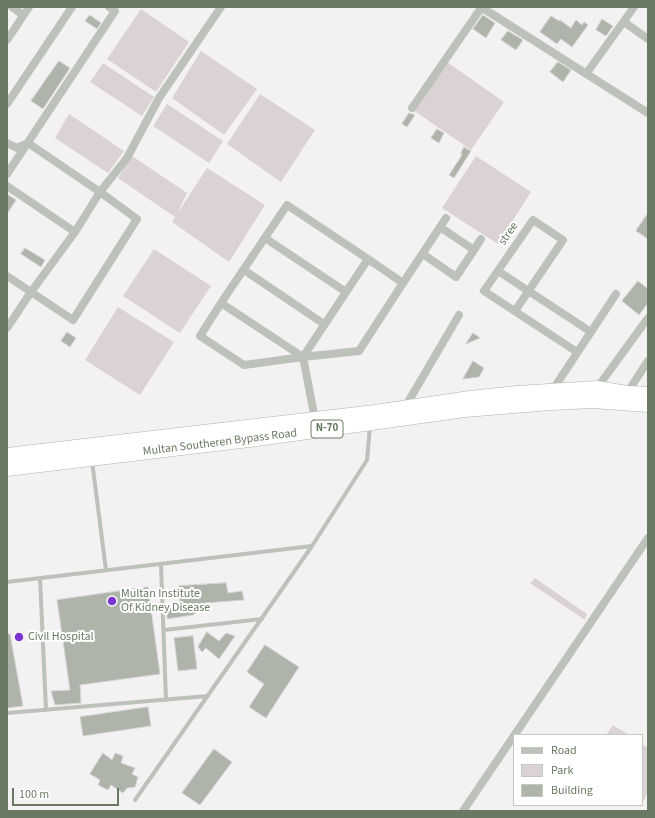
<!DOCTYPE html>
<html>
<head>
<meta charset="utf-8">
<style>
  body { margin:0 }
  #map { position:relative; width:655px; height:818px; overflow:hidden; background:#f4f1f3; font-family:"Source Sans 3",sans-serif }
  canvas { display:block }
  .frame { position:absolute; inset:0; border:8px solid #697a62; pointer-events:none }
  .legend { position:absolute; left:513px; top:734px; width:130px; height:72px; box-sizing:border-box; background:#fff; border:1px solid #c3cac0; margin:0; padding:5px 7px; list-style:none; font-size:12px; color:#697a62 }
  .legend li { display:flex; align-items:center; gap:8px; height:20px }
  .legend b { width:20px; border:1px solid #c3cac0 }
  .scale { position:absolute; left:12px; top:788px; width:107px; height:18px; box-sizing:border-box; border:2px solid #697a62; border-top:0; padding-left:5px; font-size:12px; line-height:14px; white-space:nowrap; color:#697a62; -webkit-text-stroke:3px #fff; paint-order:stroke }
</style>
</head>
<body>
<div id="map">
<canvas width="655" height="818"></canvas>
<div class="frame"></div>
<ul class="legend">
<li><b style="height:5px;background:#bcc1b9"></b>Road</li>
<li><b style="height:11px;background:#dbd2d4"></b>Park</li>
<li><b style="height:11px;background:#aeb4aa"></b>Building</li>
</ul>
<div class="scale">100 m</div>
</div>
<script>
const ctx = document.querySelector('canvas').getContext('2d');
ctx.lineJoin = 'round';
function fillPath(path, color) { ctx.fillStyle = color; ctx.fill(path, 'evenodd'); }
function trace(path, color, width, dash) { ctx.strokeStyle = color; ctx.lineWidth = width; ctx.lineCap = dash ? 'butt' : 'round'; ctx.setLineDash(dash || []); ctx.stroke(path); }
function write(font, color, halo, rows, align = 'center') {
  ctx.font = font + ' "Source Sans 3",sans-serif'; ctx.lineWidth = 4; ctx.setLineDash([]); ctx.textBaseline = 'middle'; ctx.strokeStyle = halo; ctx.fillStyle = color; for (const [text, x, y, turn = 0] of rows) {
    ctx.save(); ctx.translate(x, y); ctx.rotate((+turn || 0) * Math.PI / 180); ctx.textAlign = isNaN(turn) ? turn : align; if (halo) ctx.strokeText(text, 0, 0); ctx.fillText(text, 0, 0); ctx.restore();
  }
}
const green = new Path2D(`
  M141 9 189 42 156 92 107 59Z
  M201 51 257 89 224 135 172 98Z
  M447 62 504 102 471 150 413 110Z
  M103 63 154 97 142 116 90 82Z
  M260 94 315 130 281 182 227 144Z
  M167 104 223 141 209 163 153 126Z
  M69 114 124 151 108 173 55 138Z
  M132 156 187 193 177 214 207 168 265 205 229 262 172 222 175 217 118 178Z
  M476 156 531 192 498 244 442 208Z
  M154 249 211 286 180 333 123 296Z
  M118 307 174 342 140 395 85 360Z
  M535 578 587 614 585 620 530 583Z
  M613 725 629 735H606Z
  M642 744 648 748V793L642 803Z`);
const building = new Path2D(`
  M90 15 101 23 97 29 85 21Z
  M483 15 495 23 486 38 473 29Z
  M551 16 559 21 560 20 571 28 576 20 582 25 584 22 588 25 572 47 561 39 557 44 540 32Z
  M602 19 613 26 606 36 596 30Z
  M508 31 523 40 516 50 501 40Z
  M59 61 70 68 43 109 31 101Z
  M558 62 571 70 563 82 550 72Z
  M409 113 415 115 407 127 402 124Z
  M437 129 444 133 439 143 431 138Z
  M464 147 471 151 454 178 449 175 462 155 461 153Z
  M7 194 16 200 7 214Z
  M648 213V239L636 231Z
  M25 248 45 260 41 267 21 254Z
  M638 281 648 289V303L639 315 622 301Z
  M67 332 76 338 70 347 61 341Z
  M473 333 480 338 466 344Z
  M473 361 484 368 479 377 463 379Z
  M226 583 228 593 242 591 244 600 205 603 202 609 193 615 167 619V610L180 605 179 586Z
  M148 587 160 674 80 685 81 703 55 705 51 691 70 690 57 600Z
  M207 632 219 641 226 633 235 636 219 659 206 648 202 652 198 647Z
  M7 634H10L23 706 7 708Z
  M193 636 197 669 178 671 174 638Z
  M265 645 299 667 266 718 249 707 264 684 247 672Z
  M148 707 151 726 83 736 80 717Z
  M214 749 232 762 200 805 182 793Z
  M103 753 112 760 115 753 123 756 121 763 135 768 132 774 138 777 135 787 127 788 123 793 111 785 108 790 98 785 100 780 90 774Z`);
const service = new Path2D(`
  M92 461 106 570
  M161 564 166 700
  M40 578 46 710
  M7 582 312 546
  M164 630 262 619
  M7 713 208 696
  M135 800 312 546 367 460 370 426`);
const minor = new Path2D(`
  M12 7 23 15
  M481 7 648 113
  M624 22 648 39
  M7 40 29 7
  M586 74 634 7
  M7 104 72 7
  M412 108 481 8
  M7 143 17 148 28 143 100 192 137 219 73 320 7 276
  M7 174 115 11 109 7
  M7 186 75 232
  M265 238 346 292
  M474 250 481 239
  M423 254 456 277 474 250 440 227
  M244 270 324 324
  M498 271 591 332
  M403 283 446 218
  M221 303 200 336 244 365 303 357 368 259 403 283 359 351 303 357 315 419
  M515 311 563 240 533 220 484 291 577 352
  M7 328 31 292 75 232 100 192 127 158 159 98 221 7
  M303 357 221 303 287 205 368 259
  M597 388 648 318
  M552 391 616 294
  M627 393 648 361
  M404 409 459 315
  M463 811 648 538`);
const trunk = new Path2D(`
  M7 455 375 412 470 398 517 393 597 388 627 393 648 394
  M7 469 257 439 465 410 551 403 592 401 648 405`);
const markers = [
  [112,601,5,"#7b33d2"],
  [19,637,5,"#7b33d2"]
];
const shields = [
  [327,429,32]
];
const shieldNames = [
  ["N-70",327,429]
];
const streetNames = [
  ["stree",509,234,-55],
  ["Multan Southeren Bypass Road",220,443,-7]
];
const poiNames = [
  ["Multan Institute",121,594],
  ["Of Kidney Disease",121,608],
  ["Civil Hospital",28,637]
];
fillPath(green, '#dbd2d4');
fillPath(building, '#aeb4aa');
trace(building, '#d6d4d5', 1);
trace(trunk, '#aeb3ab', 15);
trace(service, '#bcc1b9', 4);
trace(minor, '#bcc1b9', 8);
trace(trunk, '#fff', 14);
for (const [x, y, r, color] of markers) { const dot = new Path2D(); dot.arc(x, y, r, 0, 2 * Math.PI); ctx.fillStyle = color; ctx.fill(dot); trace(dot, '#fff', 1.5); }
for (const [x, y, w] of shields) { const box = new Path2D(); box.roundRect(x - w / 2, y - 9, w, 18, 3); ctx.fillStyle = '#fff'; ctx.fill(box); trace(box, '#697a62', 1); }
write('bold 11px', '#697a62', null, shieldNames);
write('12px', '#697a62', '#fff', streetNames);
write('12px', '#697a62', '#fff', poiNames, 'left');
</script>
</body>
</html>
